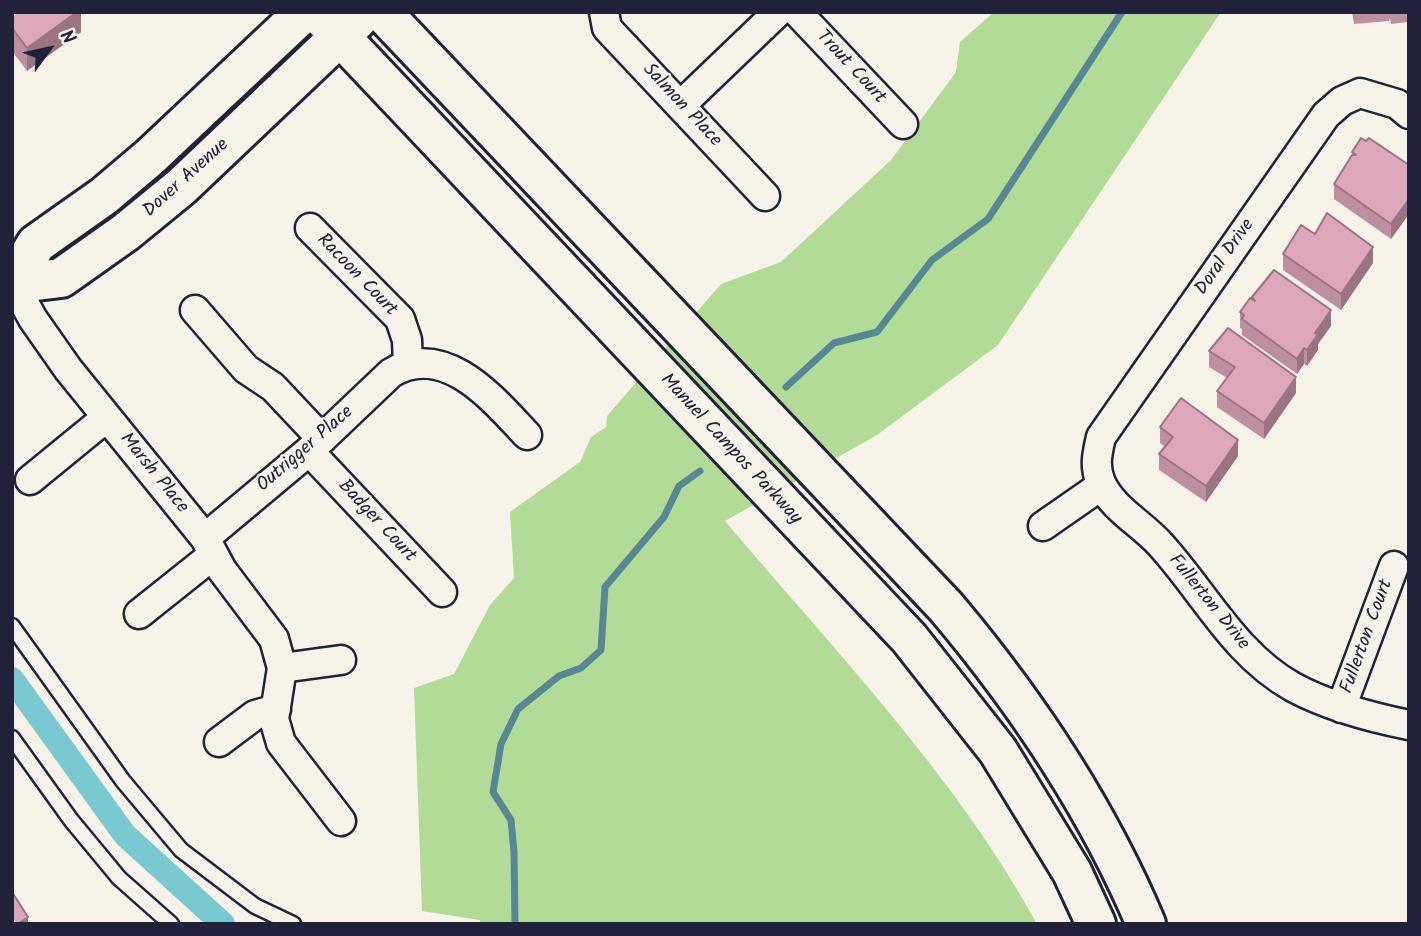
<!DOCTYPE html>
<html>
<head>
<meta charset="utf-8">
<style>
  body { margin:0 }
  #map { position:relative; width:1421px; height:936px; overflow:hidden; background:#f7f3e8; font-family:Kalam,sans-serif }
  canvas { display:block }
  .frame { position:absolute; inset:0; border:14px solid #22223b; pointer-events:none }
  .north { position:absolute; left:14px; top:14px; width:70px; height:70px; -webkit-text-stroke:5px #f7f3e8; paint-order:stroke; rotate:57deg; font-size:19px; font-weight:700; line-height:28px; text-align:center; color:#22223b }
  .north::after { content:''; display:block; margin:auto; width:24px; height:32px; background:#22223b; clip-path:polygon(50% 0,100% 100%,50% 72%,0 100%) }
</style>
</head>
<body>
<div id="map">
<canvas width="1421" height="936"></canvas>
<div class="frame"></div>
<div class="north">N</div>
</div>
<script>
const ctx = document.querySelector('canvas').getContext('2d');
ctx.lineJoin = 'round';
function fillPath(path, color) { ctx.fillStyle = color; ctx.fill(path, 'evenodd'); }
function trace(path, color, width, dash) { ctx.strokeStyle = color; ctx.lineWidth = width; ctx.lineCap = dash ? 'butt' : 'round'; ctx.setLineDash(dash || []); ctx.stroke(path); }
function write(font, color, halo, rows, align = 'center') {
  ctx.font = font + ' Kalam,sans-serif'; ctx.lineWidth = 5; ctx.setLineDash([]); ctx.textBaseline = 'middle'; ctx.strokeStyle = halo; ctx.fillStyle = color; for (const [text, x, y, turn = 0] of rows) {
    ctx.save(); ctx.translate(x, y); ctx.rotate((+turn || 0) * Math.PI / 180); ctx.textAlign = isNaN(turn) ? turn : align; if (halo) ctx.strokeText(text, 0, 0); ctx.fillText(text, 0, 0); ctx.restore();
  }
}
const green = new Path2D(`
  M994 12H1221L998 345 877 435 725 521C833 649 957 777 1037 924H480V920L422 911 414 688 454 674 490 605 514 578 510 512 580 462 591 437 606 427 607 416 721 284 781 262 891 160 956 72 960 42Z`);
const stream = new Path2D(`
  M786 387 834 343 877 332 932 260 988 219 1122 12
  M515 924 514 852 511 820 493 792 501 744 518 709 559 676 581 668 601 650 605 587 664 517 679 486 700 471`);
const canal = new Path2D(`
  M12 679 125 835 223 924`);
const service = new Path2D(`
  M12 626 123 781 181 850 255 906 293 924
  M12 738 71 820 119 878 171 924`);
const minor = new Path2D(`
  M604 12 607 28 765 196
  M797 12 903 124
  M681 105 778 12
  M1409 114 1397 104 1360 93 1342 101 1326 115 1101 437C1097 455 1094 466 1101 483 1112 508 1142 524 1160 544 1204 592 1234 654 1293 687 1328 706 1369 717 1409 725
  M310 228 400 319 407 340 408 365
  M13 283 33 319 68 369 205 538 222 570 274 639 282 668 274 719 281 743 341 821
  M195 310 246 369 273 387 322 439
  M309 451 442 592
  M30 480 107 417
  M1043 526 1102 485
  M205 538 309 451 391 373C445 340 494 400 527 435
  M139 614 213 555
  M282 668 341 660
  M1341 708 1394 566
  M219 742 255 715 276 709`);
const secondary = new Path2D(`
  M317 12 909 638 998 751 1072 872 1096 924
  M382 12 946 607C1027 703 1097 808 1146 924
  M13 283 36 244 104 196 150 157 304 12
  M12 284 61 278 126 232 181 187 357 20`);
const wall = new Path2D(`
  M12 12H81V32L27 71 12 51Z
  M1352 12H1409V15L1408 22 1391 24 1390 18 1389 21 1354 24Z
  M1352 152 1409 165V214L1391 239 1334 199V184L1352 156Z
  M1315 234 1373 263 1341 310 1283 270V254Z
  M1252 297 1331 326 1318 344V350L1307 366 1304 364 1297 374 1242 335V329L1240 328V312L1252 300Z
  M1209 351 1296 393 1264 439 1217 407V391L1227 378 1209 367Z
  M1160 427 1238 456 1206 502 1159 470V454L1165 447 1160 443Z`);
const shadedWall = new Path2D(`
  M77 12H81V32L27 71V48Z
  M1409 199V214L1391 239V224Z
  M1373 247V263L1341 310V294Z
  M1331 310V326L1318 344V350L1307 366V350L1315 333Z
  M1304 348V364L1297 374V359Z
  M1296 377V393L1264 439V423Z
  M1238 440V456L1206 502V486Z
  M28 917V924H18Z`);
const building = new Path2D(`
  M12 12H77L27 48 12 28Z
  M1361 138 1366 141 1369 138 1409 165V199L1391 224 1334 184 1352 155H1356L1352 152Z
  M1327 213 1373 247 1341 294 1283 254 1301 225 1315 234Z
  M1274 270 1331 310 1315 333 1318 334 1307 350 1304 348 1297 359 1242 319 1244 315 1240 312 1250 298 1255 301 1252 297Z
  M1228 328 1296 377 1264 423 1217 391 1235 367 1209 351Z
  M1181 398 1238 440 1206 486 1159 454 1173 437 1160 427Z
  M12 892 28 917 18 924H12Z`);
const streetNames = [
  ["Trout Court",850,68,47],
  ["Salmon Place",681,106,47],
  ["Dover Avenue",187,179,-42],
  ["Doral Drive",1226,258,-55],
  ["Racoon Court",356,276,46],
  ["Outrigger Place",306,450,-41],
  ["Manuel Campos Parkway",730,450,47],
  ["Marsh Place",153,474,51],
  ["Badger Court",376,522,47],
  ["Fullerton Drive",1208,603,51],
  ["Fullerton Court",1368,637,-70]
];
fillPath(green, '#b2db98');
trace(stream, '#568794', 7);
trace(canal, '#79cad0', 24);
trace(service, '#22223b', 19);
trace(minor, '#22223b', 33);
trace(secondary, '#22223b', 44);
trace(service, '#f7f3e8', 14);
trace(minor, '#f7f3e8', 28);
trace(secondary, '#f7f3e8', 38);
fillPath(wall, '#be8fa1');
fillPath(shadedWall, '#9b7483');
fillPath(building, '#dda6bb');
trace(building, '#9b7483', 2);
write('19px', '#22223b', '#f7f3e8', streetNames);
</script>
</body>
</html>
